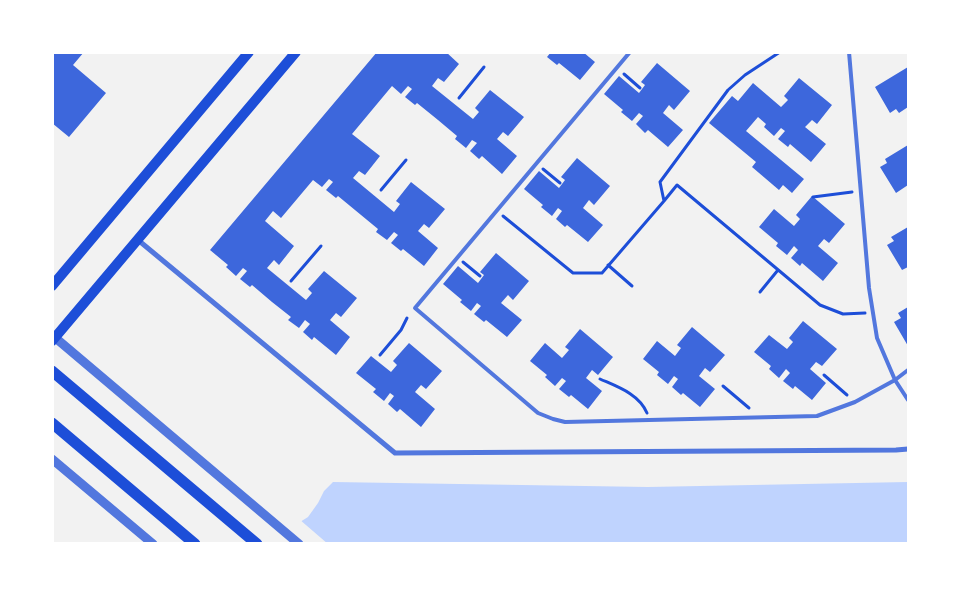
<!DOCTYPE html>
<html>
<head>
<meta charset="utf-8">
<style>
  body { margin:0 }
  #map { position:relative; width:961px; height:596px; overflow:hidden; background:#f2f2f2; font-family:Signika,sans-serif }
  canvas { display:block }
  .frame { position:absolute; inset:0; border:54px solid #fff; pointer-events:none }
</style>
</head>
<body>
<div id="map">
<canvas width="961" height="596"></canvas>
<div class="frame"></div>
</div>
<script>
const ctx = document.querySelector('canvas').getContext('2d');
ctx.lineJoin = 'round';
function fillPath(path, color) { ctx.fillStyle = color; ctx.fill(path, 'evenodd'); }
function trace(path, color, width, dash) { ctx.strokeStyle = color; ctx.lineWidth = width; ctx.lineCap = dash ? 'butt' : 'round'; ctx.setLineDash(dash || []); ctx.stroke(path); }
const water = new Path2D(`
  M333 482 648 487 908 482V543L258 544 276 537 308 517 318 503 324 491Z`);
const pier = new Path2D(`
  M299 519 328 544 255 543 257 541 275 534Z`);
const building = new Path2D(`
  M52 52H84L73 65 106 93 69 137 52 123Z
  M377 52H446L459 64 444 82 438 78 432 86 473 119 479 112 475 108 490 90 524 117 508 136 503 132 497 139 517 156 502 174 482 156 479 159 470 151 477 143 472 140 466 148 455 139 457 136 438 120 417 103 415 105 405 97 412 89 408 86 401 94 392 86 352 134 380 156 365 175 359 171 353 178 394 212 400 204 396 201 411 182 445 209 429 228 424 224 418 231 438 248 424 266 403 249 401 251 391 243 398 235 394 232 387 240 376 232 378 229 338 196 336 198 326 190 333 182 329 179 322 187 313 180 281 218 273 211 265 221 294 246 279 265 274 260 267 268 306 300 312 293 308 289 324 271 357 298 341 317 336 313 330 320 350 337 336 355 314 337 312 340 303 332 310 324 305 320 299 328 288 320 291 317 272 302 252 285 250 287 240 279 247 271 243 268 236 276 226 267 228 265 210 250Z
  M551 52H583L595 62 580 80 559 63 557 65 547 57Z
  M657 63 690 91 674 110 669 105 663 113 683 130 668 147 648 130 645 133 636 124 643 116 639 113 632 121 621 112 623 110 604 94 619 76 639 93 645 85 641 82Z
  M908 67V107L899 113 896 109 890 113 875 87Z
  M799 78 832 105 817 124 812 120 805 127 826 144 811 162 790 144 788 147 778 139 785 131 781 128 774 136 764 127 766 124 758 117 746 131 804 179 792 193 783 185 779 190 752 167 756 162 709 123 732 96 738 101 753 83 781 107 788 100 784 96Z
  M908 145V185L896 193 880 167 887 163 885 159Z
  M577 158 610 186 594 205 589 200 583 208 603 225 588 242 567 225 565 227 556 219 562 211 558 208 552 216 541 207 543 205 524 189 539 171 559 188 565 180 561 177Z
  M812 196 845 224 829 243 824 239 818 246 838 263 823 281 802 263 800 266 791 258 798 250 794 246 787 255 776 246 778 243 759 227 774 209 794 226 800 219 796 215Z
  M908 227V267L902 270 887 245 894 241 891 237Z
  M496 253 529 281 513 300 508 295 501 303 522 320 507 337 486 320 484 322 474 314 481 306 477 303 471 311 460 302 462 300 443 284 458 266 478 283 484 275 480 272Z
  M908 307V346L894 322 901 318 898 313Z
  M803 321 837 349 822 366 816 362 810 369 826 383 812 400 795 386 793 389 783 381 790 373 786 369 779 378 769 369 771 366 754 352 769 335 787 349 793 342 789 338Z
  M692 327 725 355 710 372 705 368 699 376 715 389 700 407 683 393 681 395 672 387 678 379 674 376 668 384 657 375 659 372 643 359 657 341 675 356 681 348 677 345Z
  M580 329 613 357 598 375 592 370 586 378 602 391 588 409 571 395 569 397 559 389 566 381 562 378 555 386 545 377 547 375 530 361 545 343 562 358 569 350 565 347Z
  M409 343 442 371 426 389 421 385 415 392 435 409 421 427 400 409 397 412 388 404 394 396 390 393 384 401 373 392 376 389 356 373 371 356 391 372 397 365 393 361Z`);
const path = new Path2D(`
  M624 74 640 88
  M459 98 484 67
  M543 169 560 183
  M381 190 406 160
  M813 197 852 192
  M664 201 677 185 820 305 843 314 865 313
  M503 216 573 273H602L664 201 660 182 728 90 745 75 780 52
  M463 262 480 276
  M608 265 632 286
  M291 281 321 246
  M760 292 778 270
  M380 355 401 330 407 318
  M824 375 847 395
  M600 379C618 387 639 394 647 413
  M723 386 749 408`);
const service = new Path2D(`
  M630 52 415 308 538 413 553 419 565 422 817 416 855 402 895 380 908 370
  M849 52 869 288 877 338 895 380 908 400`);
const minor = new Path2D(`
  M138 240 395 453 896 450 908 449`);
const tertiary = new Path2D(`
  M52 335 299 544
  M52 459 153 544`);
const secondary = new Path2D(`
  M52 286 249 52
  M52 341 296 52`);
const trunk = new Path2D(`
  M52 371 257 544
  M52 423 195 544`);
fillPath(water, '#bfd3fe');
fillPath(pier, '#f2f2f2');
fillPath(building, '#3d67dc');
trace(path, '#1d4ed8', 3);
trace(service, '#5277de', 4);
trace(minor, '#5277de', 5);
trace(tertiary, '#5277de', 9);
trace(secondary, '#1d4ed8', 10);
trace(trunk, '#1d4ed8', 11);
</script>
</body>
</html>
